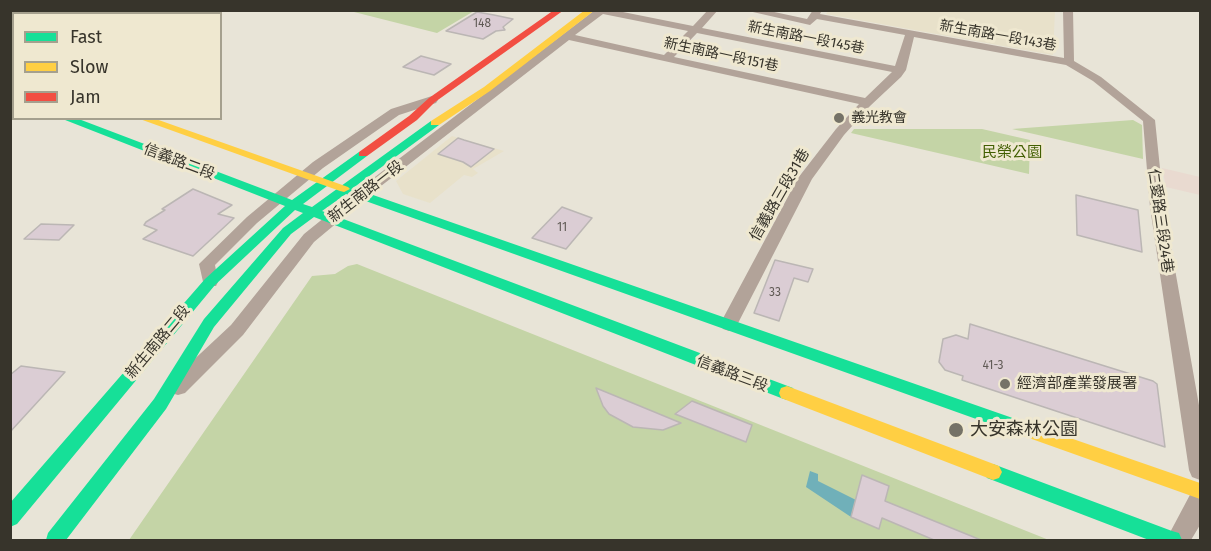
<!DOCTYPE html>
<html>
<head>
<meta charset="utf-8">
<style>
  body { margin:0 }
  #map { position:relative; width:1211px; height:551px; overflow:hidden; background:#e8e4d7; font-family:"Fira Sans",sans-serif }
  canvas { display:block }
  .frame { position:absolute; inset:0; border:12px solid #37342b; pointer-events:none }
  .legend { position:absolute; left:12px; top:12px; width:210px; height:108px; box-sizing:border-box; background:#efe8d0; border:2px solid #a5a08e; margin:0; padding:8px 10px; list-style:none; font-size:18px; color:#37342b }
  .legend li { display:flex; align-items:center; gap:12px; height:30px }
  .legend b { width:30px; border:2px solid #a5a08e }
</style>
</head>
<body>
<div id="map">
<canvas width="1211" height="551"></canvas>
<div class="frame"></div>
<ul class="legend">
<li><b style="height:8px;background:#16e098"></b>Fast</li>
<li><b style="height:8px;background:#ffcf43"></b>Slow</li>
<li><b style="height:8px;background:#f24e42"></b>Jam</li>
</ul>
</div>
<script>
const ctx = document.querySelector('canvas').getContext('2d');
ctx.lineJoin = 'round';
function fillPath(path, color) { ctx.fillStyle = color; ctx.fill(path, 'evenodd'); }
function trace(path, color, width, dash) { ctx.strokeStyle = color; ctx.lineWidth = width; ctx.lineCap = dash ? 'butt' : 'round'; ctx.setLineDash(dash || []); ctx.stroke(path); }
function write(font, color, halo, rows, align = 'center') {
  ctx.font = font + ' "Fira Sans","Noto Sans TC",sans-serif'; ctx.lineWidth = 6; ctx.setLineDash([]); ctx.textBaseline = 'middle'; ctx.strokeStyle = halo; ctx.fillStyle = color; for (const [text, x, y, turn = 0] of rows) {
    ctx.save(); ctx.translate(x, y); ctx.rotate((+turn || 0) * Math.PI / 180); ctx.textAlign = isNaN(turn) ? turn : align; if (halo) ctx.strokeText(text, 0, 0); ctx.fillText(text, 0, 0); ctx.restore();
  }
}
const built = new Path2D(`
  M829 10 1055 11 1053 55 826 14Z
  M452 136 504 151 473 169 478 173 472 177 464 175 430 203 403 194 396 181Z`);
const industrial = new Path2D(`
  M1162 168 1200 177V195L1166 187Z`);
const green = new Path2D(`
  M355 11 473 10 474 11 437 33 354 12Z
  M1133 120 1142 125 1143 159 1012 129Z
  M854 129H982L1030 140 1029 174 851 133Z
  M357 264 1049 540H129L312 276 335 274 348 266Z`);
const water = new Path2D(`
  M810 471 818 474V481L856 500 851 517 806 487Z`);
const building = new Path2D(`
  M477 12 494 15 513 19 503 27 505 30 496 31 483 39 446 31Z
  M421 56 451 64 434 75 403 67Z
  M458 138 464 140 494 149 471 167 463 162 438 154Z
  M193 189 232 205 218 214 234 218 193 256 143 239 157 230 144 225 146 222 165 210 162 209Z
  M1076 195 1138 210 1142 252 1077 235Z
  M562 207 592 218 566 249 532 238Z
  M41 224 74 225 59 240 24 239Z
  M775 260 813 269 808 282 794 278 779 321 754 313Z
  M970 324 1153 381 1157 384 1165 447 962 380 963 376 945 370 939 362 943 339 956 335 968 339Z
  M21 366 65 372 10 432V375Z
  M596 388 652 411 681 423 663 430 633 427 609 414 603 406Z
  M692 401 752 425 746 442 675 414Z
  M862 475 889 486 885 501 981 540H934L882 518 879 529 851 517Z`);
const street = new Path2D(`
  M112 10H124L121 14H109Z
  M595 10H613L693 26 708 10H718L702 28 895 66 905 35 817 19 810 25 744 10H765L807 19 813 10H822L820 14 1064 58 1063 10H1073L1074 61 1101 77 1155 120 1164 207 1200 411V480L1192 477 1189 470 1150 207 1143 121 1093 81 1066 65 914 37 906 70 901 77 870 106 844 135 812 179 735 329 729 331 723 329 720 324 798 178 836 129 859 104 569 40 381 186 314 242 243 335 185 393 178 395 171 393 168 387 171 381 231 325 304 234 371 180ZM603 14 688 31 664 55 575 35ZM697 33 892 72 865 98 674 57Z
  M14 46V52L10 53V47Z
  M432 96 438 100 436 103 399 115 323 168 257 223 215 265 218 282 216 286H204L199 264 247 217 313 162 391 109Z
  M1200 488V525L1191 540H1166L1192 491Z`);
const fast = new Path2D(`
  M60 118H76L292 200 359 152H367V156L303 204 312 207 431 121H439V125L353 188 1027 423 1029 428 1027 433 1021 435 346 194 322 211 793 388 795 393 793 398 787 400 781 398 314 217 291 234 214 327 166 409 66 540H46L48 533 154 399 204 319 283 228 303 213 295 210 215 285 17 524 10 527V503L205 279 285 206Z
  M993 464 1172 531 1179 533 1182 540H1149L987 478 984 472 987 466Z`);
const slow = new Path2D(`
  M585 10H595L490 91 439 125H431V121L484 87Z
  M10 95 14 96V102L10 101Z
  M137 118H153L348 187 350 189 344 192 340 191Z
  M787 386 999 466 1002 472 999 478 993 480 781 398 779 393 781 388Z
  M1021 421 1200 483V499L1015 433 1013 428 1015 423Z`);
const jam = new Path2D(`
  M554 10H564L435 102 417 120 367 156H359V152L409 116 429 98Z
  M10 64 14 65V72L10 71Z`);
const markers = [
  [839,118,6,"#757267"],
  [1005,384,6,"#757267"],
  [956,430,8,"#757267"]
];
const numberNames = [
  ["148",482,24],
  ["11",562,228],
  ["33",775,293],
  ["41-3",993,366]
];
const farStreetnames = [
  ["新生南路一段143巷",998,36,10],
  ["新生南路一段145巷",806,38,11],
  ["新生南路一段151巷",721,55,12]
];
const farPoinames = [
  ["義光教會",851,118]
];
const parkNames = [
  ["民榮公園",1012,153]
];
const streetNames = [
  ["信義路二段",179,162,21],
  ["新生南路一段",366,192,-38],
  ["信義路三段31巷",780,195,-60],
  ["仁愛路三段24巷",1160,221,82],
  ["新生南路二段",158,342,-50],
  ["信義路三段",732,374,21]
];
const poiNames = [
  ["經濟部產業發展署",1017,384]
];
const nearPoinames = [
  ["大安森林公園",970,430]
];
fillPath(built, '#e8e1ca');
fillPath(industrial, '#e9dad0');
fillPath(green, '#c4d4a6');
fillPath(water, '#70b0b9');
fillPath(building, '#dbcdd4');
trace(building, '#bbb6b4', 1.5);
fillPath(street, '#b2a399');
fillPath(fast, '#16e098');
fillPath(slow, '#ffcf43');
fillPath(jam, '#f24e42');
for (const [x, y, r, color] of markers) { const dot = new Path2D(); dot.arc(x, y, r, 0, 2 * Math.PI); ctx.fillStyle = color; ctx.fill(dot); trace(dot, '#efe8d0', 2); }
write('12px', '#605a55', null, numberNames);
write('14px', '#37342b', '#efe8d0', farStreetnames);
write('14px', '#37342b', '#efe8d0', farPoinames, 'left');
write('15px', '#425f02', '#efe8d0', parkNames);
write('15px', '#37342b', '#efe8d0', streetNames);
write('15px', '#37342b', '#efe8d0', poiNames, 'left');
write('18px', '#37342b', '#efe8d0', nearPoinames, 'left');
</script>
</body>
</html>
